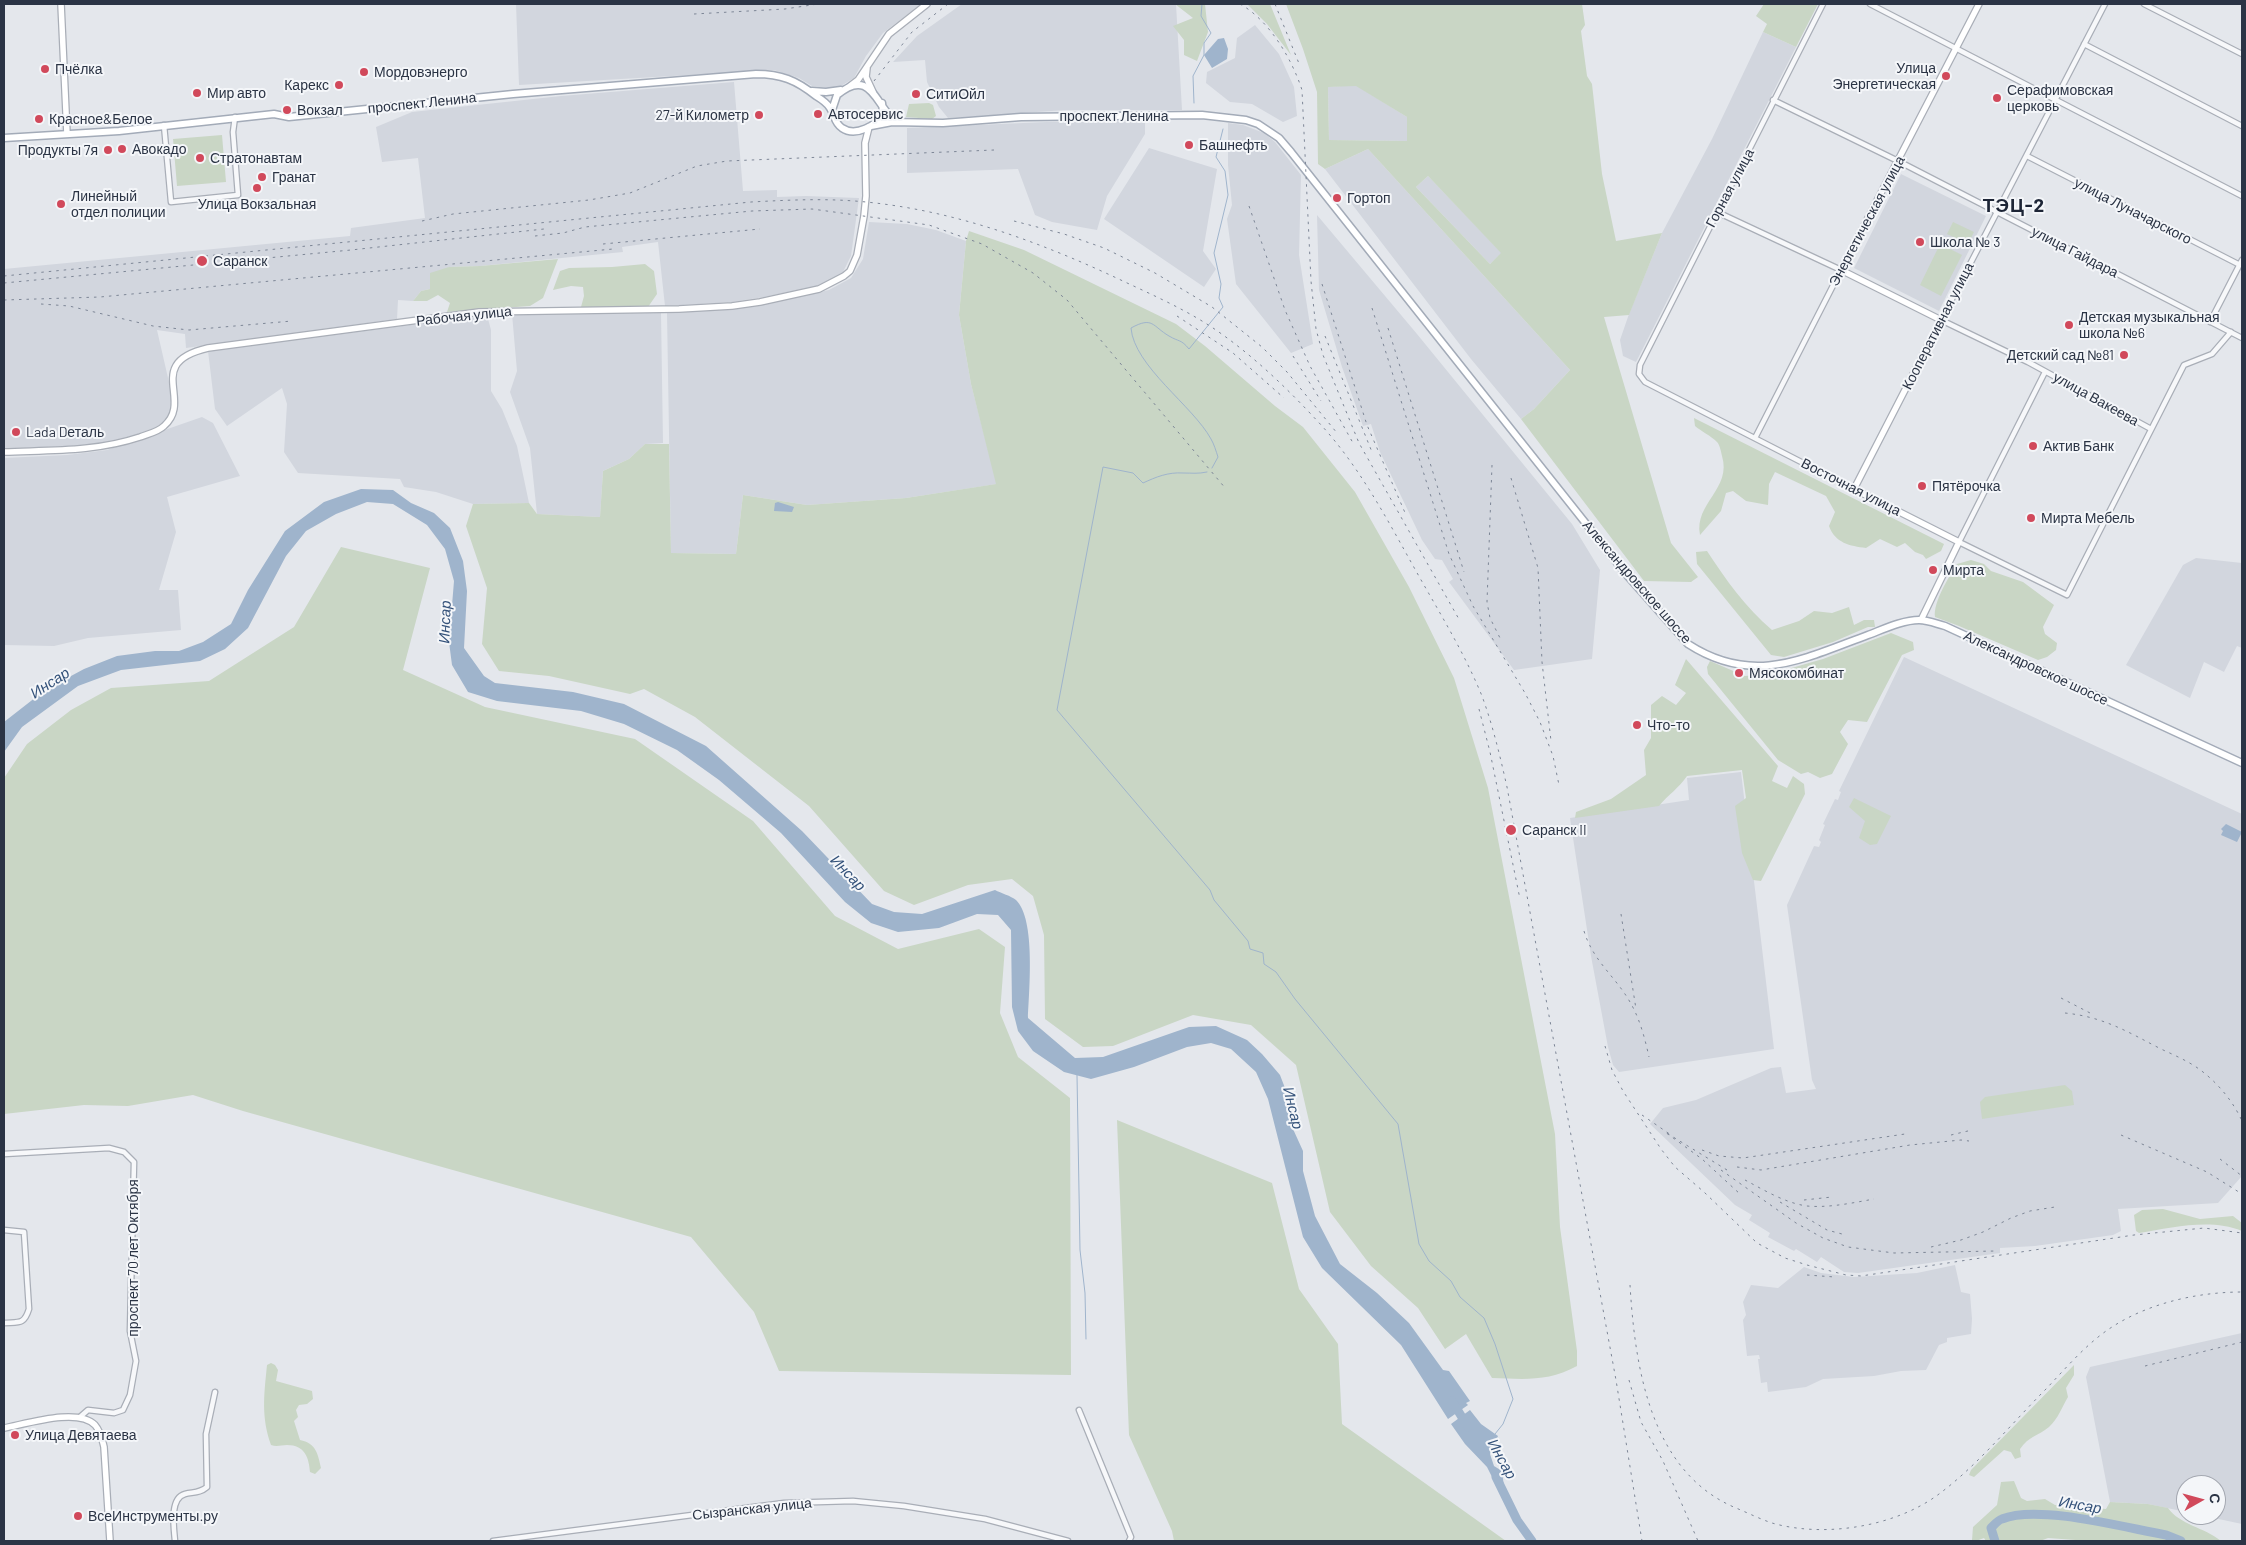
<!DOCTYPE html>
<html>
<head>
<meta charset="utf-8">
<style>
  body { margin:0 }
  #map { position:relative; width:2246px; height:1545px; overflow:hidden; background:#e4e7ec; font-family:Barlow,sans-serif }
  canvas { display:block }
  .frame { position:absolute; inset:0; border:5px solid #2b3445; pointer-events:none }
  .north { position:absolute; left:2176px; top:1475px; width:50px; height:50px; box-sizing:border-box; background:#f4f6f9; border:1px solid #a4a8b1; border-radius:50%; rotate:83deg; font-size:14px; font-weight:700; line-height:20px; text-align:center; color:#2b3445 }
  .north::after { content:''; display:block; margin:auto; width:18px; height:22px; background:#d1495b; clip-path:polygon(50% 0,100% 100%,50% 72%,0 100%) }
</style>
</head>
<body>
<div id="map">
<canvas width="2246" height="1545"></canvas>
<div class="frame"></div>
<div class="north">С</div>
</div>
<script>
const ctx = document.querySelector('canvas').getContext('2d');
ctx.lineJoin = 'round';
function fillPath(path, color) { ctx.fillStyle = color; ctx.fill(path, 'evenodd'); }
function trace(path, color, width, dash) { ctx.strokeStyle = color; ctx.lineWidth = width; ctx.lineCap = dash ? 'butt' : 'round'; ctx.setLineDash(dash || []); ctx.stroke(path); }
function write(font, color, halo, rows, align = 'center') {
  ctx.font = font + ' Barlow,sans-serif'; ctx.lineWidth = 4; ctx.setLineDash([]); ctx.textBaseline = 'middle'; ctx.strokeStyle = halo; ctx.fillStyle = color; for (const [text, x, y, turn = 0] of rows) {
    ctx.save(); ctx.translate(x, y); ctx.rotate((+turn || 0) * Math.PI / 180); ctx.textAlign = isNaN(turn) ? turn : align; if (halo) ctx.strokeText(text, 0, 0); ctx.fillText(text, 0, 0); ctx.restore();
  }
}
const built = new Path2D(`
  M516 4H921L883 33 866 56 854 78 841 86 828 88 812 86 799 78 774 70 519 85Z
  M962 4H1176L1182 110H1066L948 118 939 107 927 82 925 60 893 62 917 36Z
  M1255 25 1279 54 1294 87 1297 116 1283 122 1252 104 1230 102 1206 83 1207 72 1235 58 1237 38Z
  M1763 32 1796 47 1636 362 1623 356 1620 340 1629 314 1662 233 1712 139Z
  M734 82 743 191 777 190V197L806 196 859 198 851 256 843 272 836 279 822 285 764 297 732 302 665 306 658 242 622 247 623 252 480 266 449 267 430 289 421 291 413 301 398 300 397 319 186 348 185 334 157 330 171 391 172 404 169 415 162 425 152 431 133 436 90 445 4 449V269L350 236 351 228 425 218 418 158 382 162 376 127 412 112 561 96Z
  M1356 85 1407 117V141L1329 140 1328 87Z
  M1145 121V134L1107 196 1097 230 1052 222 1035 215 1018 169 907 173V128L1047 122Z
  M1228 123 1243 125 1264 133 1275 142 1301 175 1299 255 1313 344 1291 353 1236 284 1227 219 1232 205 1228 165Z
  M1149 148 1217 169 1203 251 1216 269 1204 287 1104 219Z
  M1368 149 1570 370 1534 409 1521 419 1471 359 1325 169Z
  M1901 174 1986 216 1939 311 1854 268Z
  M1428 176 1502 253 1490 264 1416 187Z
  M1317 215 1417 334 1572 524 1600 570 1592 659 1514 670 1449 582 1453 579 1442 560 1435 559 1422 540 1380 452 1371 424 1363 426 1342 367 1319 290Z
  M869 222 907 224 936 230 966 241 959 315 971 384 997 484 906 498 807 505 743 495 736 554 671 553 667 313 756 306 829 290 851 278 863 259Z
  M661 313 663 443 645 444 629 459 603 471 600 517 537 514 530 448 510 392 517 371 512 314Z
  M487 315 491 330V391L502 409 517 446 529 503 473 504 436 492 404 487 400 479 298 473 284 452 287 404 282 388 227 426 215 409 208 351Z
  M202 417 213 423 240 476 167 497 176 532 159 590H178L181 630 88 638 54 646 4 645V458L67 455 107 450Z
  M2196 558 2242 563V648L2237 646 2224 672 2204 662 2190 698 2126 665 2183 565Z
  M1904 657 2242 814V1176L2218 1203 2118 1209 2121 1231 2113 1235 2035 1246 2000 1248V1253L1858 1273 1844 1272 1821 1257 1817 1262 1796 1249 1794 1251 1768 1237 1770 1233 1749 1220 1752 1215 1735 1205 1650 1124 1663 1108 1696 1100 1771 1068 1781 1067 1786 1093 1816 1089 1812 1080 1787 905 1814 846 1819 847 1821 842 1819 840 1825 825 1823 824 1835 799 1838 800 1841 792 1839 791Z
  M1741 772 1774 1049 1619 1072 1613 1065 1608 1047 1591 956 1570 818 1689 800 1687 778Z
  M1955 1265 1961 1292 1970 1294 1972 1319 1971 1334 1947 1338V1342L1939 1345 1926 1370 1901 1371 1874 1376 1823 1379 1806 1387 1768 1392 1767 1382 1761 1383 1758 1359H1760L1759 1355 1747 1356 1743 1320 1746 1315 1743 1302 1751 1285 1778 1288 1804 1267 1821 1273 1854 1277 1917 1273Z
  M2242 1333V1524L2200 1515H2216V1485H2186V1512L2148 1504 2110 1502 2086 1377 2090 1367Z`);
const green = new Path2D(`
  M1175 4H1205L1208 32 1197 61 1184 55V40L1173 26 1193 18Z
  M1247 4H1270L1291 55 1267 24Z
  M1286 4H1582L1585 25 1581 31 1587 76 1592 84 1602 174 1616 241 1662 233 1629 315 1604 317 1671 543 1698 577 1691 582 1644 581 1521 419 1534 409 1570 370 1368 149 1325 169 1318 164 1317 92 1303 49ZM1356 86 1407 117V141L1329 140 1328 87ZM1428 176 1501 253 1490 264 1416 187Z
  M1764 4H1818L1796 47 1763 32 1767 24 1756 16Z
  M929 103 933 105 936 116 932 119 906 117 909 104Z
  M222 135 226 182 177 186 173 139Z
  M1953 222 1974 232 1968 244 1947 234Z
  M969 231 1024 250 1176 324 1205 346 1275 406 1303 427 1355 492 1409 587 1454 678 1488 788 1555 1134 1560 1227 1577 1351V1366C1548 1382 1524 1379 1492 1378L1466 1334 1445 1349 1418 1308 1371 1266 1330 1212 1296 1065 1251 1025 1193 1015 1113 1046 1083 1047 1045 1019 1044 935 1033 896 1012 879 968 885 914 905 884 891 809 806 695 717 644 689 630 694 549 676 499 671 482 644 487 588 466 526 473 504 529 503 537 514 600 517 603 471 629 459 645 444H669L671 553 736 554 743 495 807 505 906 498 996 484 971 384 959 315 966 241Z
  M1940 244 1962 255 1941 296 1920 285Z
  M558 259 543 298 530 306 447 312 450 303 438 295 427 301H413L421 291 430 289V273L449 267 480 266Z
  M645 264 654 271 657 294 648 307H581L584 296 583 287 571 286 553 290 560 271 569 268 612 267Z
  M1694 418 1944 544 1941 551 1926 559 1923 555 1915 552 1905 543 1897 547 1880 539 1866 548C1850 546 1835 543 1829 526L1835 512 1826 496 1775 472 1769 484 1768 505 1746 501 1733 491 1726 493 1721 511 1700 535C1694 503 1732 489 1722 456 1721 452 1720 445 1717 442 1711 436 1701 431 1695 426Z
  M341 547 430 568 403 670 485 707 635 739 753 821 835 916 898 949 979 929 1005 947 1000 1013 1018 1057 1070 1098 1071 1375 779 1371 754 1312 691 1237 243 1111 193 1095 128 1106 84 1105 4 1114V778L27 744 71 710 111 688 209 681 294 627Z
  M1707 551C1726 580 1745 607 1772 630L1799 621 1814 611 1832 613 1849 607 1854 625 1864 620H1874L1875 627H1868L1833 642 1784 657 1771 655 1697 564 1696 552Z
  M1971 560 1984 564 1991 571 2023 582 2054 605 2043 627 2045 634 2057 643 2056 650 2047 657 2038 660 1959 626 1935 617C1933 602 1949 577 1957 564Z
  M1891 633 1913 642 1914 650 1902 655 1867 722 1848 720 1840 732 1848 744 1832 774 1820 778 1808 772 1801 774 1778 760 1708 674 1707 667 1710 661 1745 676 1774 673 1823 659Z
  M1686 659 1778 766 1772 781 1787 788 1793 776 1804 784 1805 794 1761 881 1753 880 1742 853 1735 806 1746 798 1742 770 1687 776C1679 788 1668 795 1659 806L1575 818 1576 812 1611 799 1646 775 1644 750 1651 738V705L1662 696 1676 705 1686 693 1675 685Z
  M1854 798 1891 816 1877 844 1870 845 1859 838 1865 821 1849 807Z
  M2065 1085 2072 1091 2074 1105 1982 1119 1980 1102 1985 1097Z
  M1117 1120 1272 1183 1299 1289 1338 1344 1342 1424 1506 1541H1174L1172 1531 1129 1435Z
  M2163 1209 2200 1219 2233 1216 2242 1223V1231C2210 1218 2172 1228 2139 1233L2136 1231 2134 1215 2142 1210Z
  M271 1363 275 1365 278 1370 276 1381 312 1391 313 1399 307 1404 299 1405 296 1410 298 1417 294 1421 300 1440C316 1443 318 1454 321 1468L315 1474 310 1472C309 1458 305 1445 287 1445 281 1445 277 1447 271 1445 261 1417 264 1395 267 1365Z
  M2074 1365V1375L2066 1388 2068 1397C2062 1407 2058 1419 2049 1427 2038 1436 2029 1436 2020 1449L2021 1457 2015 1459 2011 1452 2004 1450 1974 1477 1969 1475 1971 1470Z
  M2014 1481 2021 1498 2027 1501 2045 1499 2055 1505 2106 1509 2110 1502 2148 1504 2168 1508C2180 1525 2204 1527 2221 1541H2089L2048 1538 2040 1541H1986L1984 1538 1976 1541 1972 1540 1973 1527 1997 1505 2001 1482Z`);
const water = new Path2D(`
  M1224 38 1228 49 1227 59 1212 68 1204 55 1218 39Z
  M361 489 393 490 411 503 434 513 450 528 463 561 467 591 464 648 484 676 495 683 573 692 624 704 706 746 802 831 872 904 894 912 922 914 995 890C1001 893 1011 896 1016 900 1036 919 1029 991 1028 1018L1075 1058 1103 1057 1189 1027 1216 1026 1247 1040 1262 1054 1280 1075 1293 1109V1129L1303 1151V1171L1315 1216 1340 1264 1377 1293 1409 1323 1443 1370 1449 1371 1470 1401 1466 1403 1468 1405 1448 1419 1401 1345 1322 1268 1303 1237 1268 1099 1256 1072 1231 1049 1211 1043 1187 1047 1134 1067 1091 1079 1064 1072 1033 1051 1018 1031 1012 1007 1011 930 998 915 977 914 939 928 898 932 871 923 845 902 781 833 719 780 677 750 624 724 581 711 497 701 468 692 452 665 449 642 454 581 445 549 427 525 393 504 367 502 336 514 306 531 286 556 248 628 225 649 200 661 121 670 78 686 22 727 4 752V722L45 690 84 669 117 656 155 651H179L203 642 231 624 248 590 285 531 324 502Z
  M778 502 794 507 792 512 774 511 775 503Z
  M2226 824 2242 832 2237 842 2221 835 2223 831 2221 829Z
  M1470 1410 1481 1424 1498 1436 1490 1454 1494 1466 1502 1471 1504 1487 1498 1489 1487 1467 1465 1444 1451 1424Z`);
const stream = new Path2D(`
  M1194 103 1193 76 1204 55V43L1211 33 1201 16 1202 4
  M1212 468 1218 457C1216 451 1214 444 1211 439 1193 406 1134 366 1131 328 1153 316 1152 326 1169 336 1179 342 1181 339 1189 349L1223 307 1219 298 1221 284 1214 253 1228 195 1225 171 1216 157 1223 129
  M1207 472C1198 474 1192 473 1183 473 1168 472 1156 477 1143 483L1133 473 1103 467 1057 710 1210 890 1214 900 1248 941 1250 949 1263 953 1264 964 1276 972 1295 999 1398 1124 1419 1244 1429 1261 1451 1281 1460 1297 1484 1318 1495 1344 1513 1399 1503 1424 1495 1434
  M1077 1075 1080 1250 1085 1293 1086 1339`);
const river = new Path2D(`
  M1452 1401 1468 1427
  M1496 1477 1517 1520 1532 1541
  M1995 1541 1991 1528C1994 1525 1998 1520 2002 1519 2038 1504 2126 1528 2166 1535L2181 1541`);
const street = new Path2D(`
  M1823 4 1640 365 1639 374 1645 382 1854 489
  M1870 4 2242 196
  M2105 4 1941 320 2028 362 2151 429
  M2144 4 2242 54
  M2084 44 2242 126
  M1773 100 1898 161 2242 338
  M164 125 171 202 238 195 233 132 235 117
  M2027 156 2240 265
  M1717 212 1841 270 1755 438
  M2210 322 2242 260
  M2045 372 1959 542 2067 595 2184 365 2212 354 2231 332
  M4 1154 109 1148 124 1152 134 1162 130 1331 136 1361 130 1395 123 1410 114 1413 88 1410 80 1417
  M4 1230 24 1232 29 1309C24 1325 19 1322 4 1323
  M1079 1410 1131 1537 1129 1541
  M175 1541C174 1529 169 1498 185 1494 194 1492 200 1493 207 1487L206 1434 215 1392
  M493 1541 784 1503 853 1501 904 1506 985 1519 1068 1541`);
const secondary = new Path2D(`
  M61 4 67 134
  M867 68 866 77 873 92
  M850 86 858 80 889 34 927 4
  M4 452C50 450 95 452 140 437 148 434 158 432 164 426 194 400 143 363 208 348L479 312 679 309 732 306 760 302 819 289 844 276 850 271 857 255 864 216 866 196 865 143 869 127
  M1921 620 1959 542 1854 489 1941 320 1841 270 1979 4
  M4 1428C26 1424 78 1407 95 1425 101 1432 102 1439 104 1447L110 1541`);
const primary = new Path2D(`
  M812 91 826 92 841 90
  M832 110 837 95C874 64 876 113 899 122
  M871 126 892 122 943 123 1021 117 1202 115 1246 120 1258 124 1279 138 1291 152 1626 574 1688 644C1753 686 1803 659 1868 635 1884 629 1903 620 1919 620 1928 620 1937 624 1945 626L2242 763
  M4 138 119 131 274 114 289 117 513 94 756 74C781 74 796 80 816 96 821 99 827 103 830 108 835 115 834 123 842 128 855 137 878 126 883 112L882 103`);
const rail = new Path2D(`
  M1240 4C1269 20 1292 59 1302 90L1311 281 1316 329 1323 355 1359 443 1460 621
  M1275 4 1300 66
  M694 14 785 9 818 4
  M874 81 912 32 948 4
  M1249 206 1285 310 1310 366 1353 443
  M422 221 453 214 589 200 630 193 697 166 727 161 994 150
  M1014 221 1064 234 1104 248 1155 273 1212 307 1262 347 1287 372 1337 433
  M535 236 563 233 585 227 752 211 812 209 929 225 982 244 1033 273 1067 300 1226 489
  M603 244 760 229
  M4 276 751 202C789 200 827 198 866 202 957 211 1043 243 1125 282 1155 296 1186 310 1213 328 1253 355 1289 390 1322 426 1361 469 1388 521 1416 571 1439 612 1464 652 1482 696 1493 726 1500 756 1507 787L1616 1380 1642 1541
  M4 283 351 250 544 229
  M1322 284 1367 425 1406 515
  M4 300 100 297 613 249
  M41 304 69 306 153 326 189 330 292 321
  M1372 308 1449 554 1473 606 1525 693 1540 722 1553 756 1559 785
  M1177 316 1233 353 1284 398
  M1388 328 1464 572
  M1325 336 1372 452
  M1293 356 1321 401
  M1492 465 1487 602 1490 618 1500 638
  M1511 478 1538 568 1542 662 1551 741
  M1479 709 1490 752 1520 899
  M1621 914 1636 1009
  M1584 931C1593 961 1615 976 1630 1002 1640 1019 1645 1039 1649 1057
  M2061 998 2092 1014
  M2065 1013C2104 1017 2128 1032 2161 1049 2174 1055 2188 1061 2199 1069 2217 1082 2233 1101 2242 1121
  M1605 1046 1612 1070 1623 1091 1661 1149 1675 1167 1704 1192 1757 1243 1785 1258 1807 1265 1846 1275 1861 1276 2134 1235 2204 1228 2242 1233
  M1642 1115 1671 1135
  M1951 1135 1972 1130
  M2121 1135 2207 1172 2242 1194
  M1702 1150 1719 1156 1743 1158 1905 1134
  M2220 1159 2242 1176
  M1737 1167 1761 1170 1910 1145 1961 1140 1969 1141
  M1721 1170 1796 1223 1823 1238 1848 1247 1894 1253 1996 1251
  M1727 1170 1665 1132 1702 1159 1740 1194
  M1745 1180C1764 1190 1785 1203 1807 1206 1829 1208 1852 1203 1874 1199
  M1804 1200 1832 1197
  M1780 1202 1827 1230 1842 1234
  M1931 1247 1961 1240 1983 1232 2011 1218 2030 1211 2055 1207
  M1807 1275 1835 1277
  M1630 1285C1635 1367 1650 1472 1736 1508 1748 1513 1760 1519 1772 1523 1824 1538 1895 1527 1939 1494 1978 1465 2012 1423 2046 1389 2066 1368 2087 1343 2112 1327 2149 1303 2198 1292 2242 1292
  M2145 1366 2242 1342
  M1629 1380 1641 1422 1663 1461 1698 1541`);
const markers = [
  [45,69,5,"#d1495b"],
  [364,72,5,"#d1495b"],
  [1946,76,5,"#d1495b"],
  [339,85,5,"#d1495b"],
  [197,93,5,"#d1495b"],
  [916,94,5,"#d1495b"],
  [1997,98,5,"#d1495b"],
  [287,110,5,"#d1495b"],
  [818,114,5,"#d1495b"],
  [759,115,5,"#d1495b"],
  [39,119,5,"#d1495b"],
  [1189,145,5,"#d1495b"],
  [122,149,5,"#d1495b"],
  [108,150,5,"#d1495b"],
  [200,158,5,"#d1495b"],
  [262,177,5,"#d1495b"],
  [257,188,5,"#d1495b"],
  [1337,198,5,"#d1495b"],
  [61,204,5,"#d1495b"],
  [1920,242,5,"#d1495b"],
  [202,261,6,"#d1495b"],
  [2069,325,5,"#d1495b"],
  [2124,355,5,"#d1495b"],
  [16,432,5,"#d1495b"],
  [2033,446,5,"#d1495b"],
  [1922,486,5,"#d1495b"],
  [2031,518,5,"#d1495b"],
  [1933,570,5,"#d1495b"],
  [1739,673,5,"#d1495b"],
  [1637,725,5,"#d1495b"],
  [1511,830,6,"#d1495b"],
  [15,1435,5,"#d1495b"],
  [78,1516,5,"#d1495b"]
];
const poiNames = [
  ["Улица",1936,68,"right"],
  ["Энергетическая",1936,84,"right"],
  ["Пчёлка",55,69],
  ["Мордовэнерго",374,72],
  ["Карекс",329,85,"right"],
  ["Серафимовская",2007,90],
  ["церковь",2007,106],
  ["Мир авто",207,93],
  ["СитиОйл",926,94],
  ["Вокзал",297,110],
  ["Автосервис",828,114],
  ["27-й Километр",749,115,"right"],
  ["Красное&Белое",49,119],
  ["Башнефть",1199,145],
  ["Авокадо",132,149],
  ["Продукты 7я",98,150,"right"],
  ["Стратонавтам",210,158],
  ["Гранат",272,177],
  ["Линейный",71,196],
  ["отдел полиции",71,212],
  ["Гортоп",1347,198],
  ["Улица Вокзальная",257,204,"center"],
  ["Школа № 3",1930,242],
  ["Саранск",213,261],
  ["Детская музыкальная",2079,317],
  ["школа №6",2079,333],
  ["Детский сад №81",2114,355,"right"],
  ["Lada Dеталь",26,432],
  ["Актив Банк",2043,446],
  ["Пятёрочка",1932,486],
  ["Мирта Мебель",2041,518],
  ["Мирта",1943,570],
  ["Мясокомбинат",1749,673],
  ["Что-то",1647,725],
  ["Саранск II",1522,830],
  ["Улица Девятаева",25,1435],
  ["ВсеИнструменты.ру",88,1516]
];
const streetNames = [
  ["проспект Ленина",422,103,-6],
  ["проспект Ленина",1114,116],
  ["Горная улица",1730,188,-62],
  ["улица Луначарского",2133,211,27],
  ["Энергетическая улица",1867,221,-62],
  ["улица Гайдара",2075,252,27],
  ["Рабочая улица",464,316,-6],
  ["Кооперативная улица",1938,326,-63],
  ["улица Вакеева",2096,399,29],
  ["Восточная улица",1851,487,27],
  ["Александровское шоссе",1637,582,49],
  ["Александровское шоссе",2036,668,25],
  ["проспект 70 лет Октября",133,1258,-90],
  ["Сызранская улица",752,1509,-6]
];
const waterNames = [
  ["Инсар",445,622,-88],
  ["Инсар",50,683,-33],
  ["Инсар",848,873,46],
  ["Инсар",1293,1108,76],
  ["Инсар",1502,1459,61],
  ["Инсар",2080,1505,10]
];
const districtNames = [
  ["ТЭЦ-2",2014,206]
];
fillPath(built, '#d2d6de');
fillPath(green, '#c9d6c5');
fillPath(water, '#9fb4cc');
trace(stream, '#9fb4cc', 1);
trace(river, '#9fb4cc', 9);
trace(street, '#a9aeb7', 7);
trace(secondary, '#a9aeb7', 8);
trace(primary, '#a3abb8', 9);
trace(street, '#f7f8fa', 4.5);
trace(secondary, '#fff', 5.5);
trace(primary, '#fff', 6);
trace(rail, '#7d8696', 1, [2.5, 5]);
for (const [x, y, r, color] of markers) { const dot = new Path2D(); dot.arc(x, y, r, 0, 2 * Math.PI); ctx.fillStyle = color; ctx.fill(dot); trace(dot, '#f4f6f9', 2); }
write('14px', '#2b3445', '#f4f6f9', poiNames, 'left');
write('14px', '#2b3445', '#f4f6f9', streetNames);
write('italic 15px', '#34527a', '#f4f6f9', waterNames);
ctx.letterSpacing = '1px';
write('bold 19px', '#1d2536', '#f4f6f9', districtNames);
ctx.letterSpacing = '0px';
</script>
</body>
</html>
